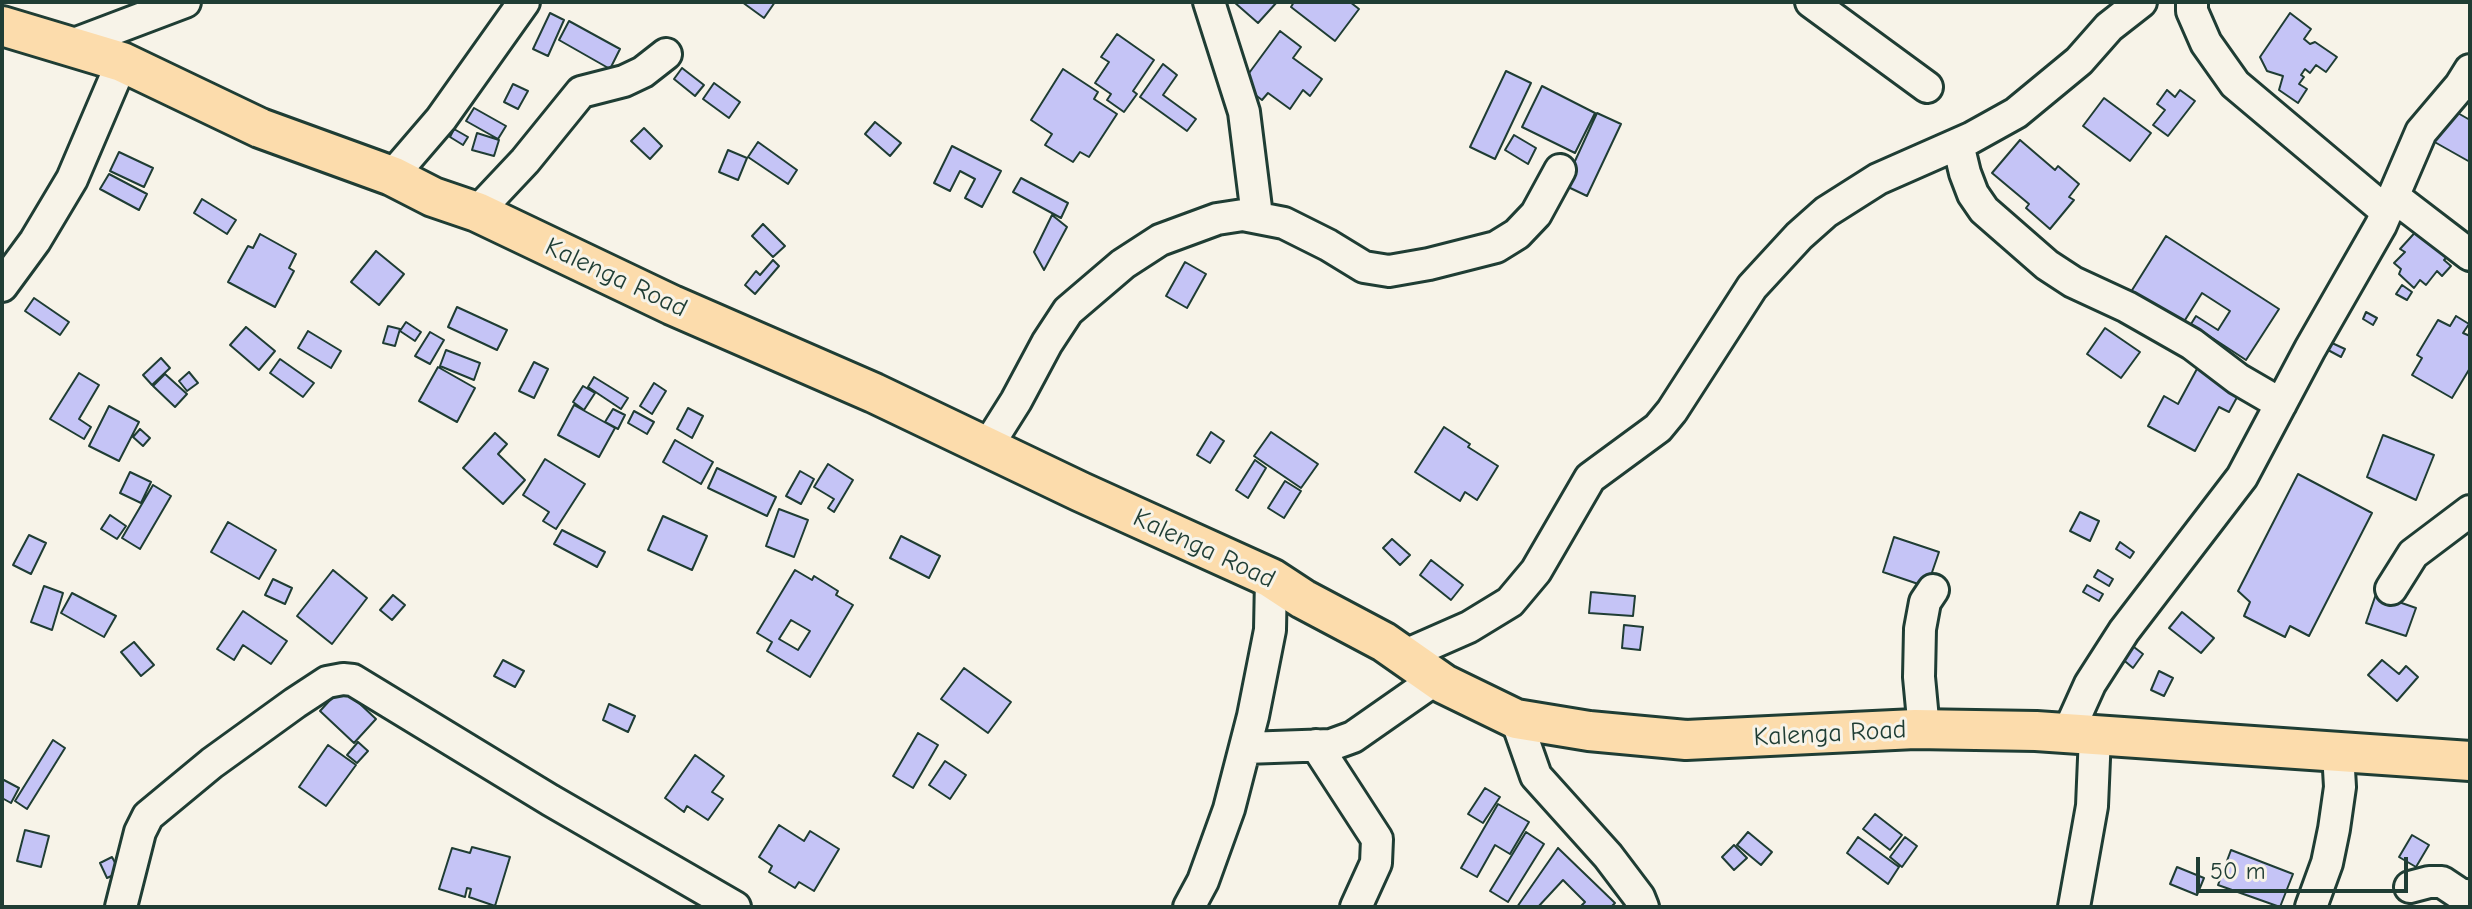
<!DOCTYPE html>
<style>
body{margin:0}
#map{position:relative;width:2472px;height:909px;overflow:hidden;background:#f7f3e8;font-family:"Comic Neue",sans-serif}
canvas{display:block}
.frame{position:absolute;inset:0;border:4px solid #1f3d34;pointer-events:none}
.scale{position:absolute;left:2196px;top:857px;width:212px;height:36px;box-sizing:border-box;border:4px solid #1f3d34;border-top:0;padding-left:10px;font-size:24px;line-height:28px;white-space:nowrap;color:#1f3d34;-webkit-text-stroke:6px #f7f3e8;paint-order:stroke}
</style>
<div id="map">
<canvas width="2472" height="909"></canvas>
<div class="frame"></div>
<div class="scale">50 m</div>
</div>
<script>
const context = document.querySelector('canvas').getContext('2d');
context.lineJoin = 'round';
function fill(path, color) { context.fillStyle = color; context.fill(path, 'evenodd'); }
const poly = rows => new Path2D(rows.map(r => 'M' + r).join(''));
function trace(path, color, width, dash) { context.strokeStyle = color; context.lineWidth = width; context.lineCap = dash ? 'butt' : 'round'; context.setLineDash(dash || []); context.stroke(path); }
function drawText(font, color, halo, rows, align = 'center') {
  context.font = font + ' "Comic Neue",sans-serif'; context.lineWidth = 6; context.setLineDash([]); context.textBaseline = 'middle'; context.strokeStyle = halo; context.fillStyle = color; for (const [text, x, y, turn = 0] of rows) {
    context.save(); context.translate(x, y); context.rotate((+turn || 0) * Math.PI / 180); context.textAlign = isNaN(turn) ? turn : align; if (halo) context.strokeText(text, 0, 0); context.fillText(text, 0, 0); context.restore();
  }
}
const building = poly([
 [742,2,775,2,764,18,742,2],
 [1234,2,1277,2,1258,23,1234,2],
 [1294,2,1350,2,1359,9,1335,41,1291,7,1294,2],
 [550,13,564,20,548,56,533,49,550,13],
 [2290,13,2311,29,2304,39,2310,44,2315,42,2337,57,2326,72,2316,65,2310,73,2305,69,2301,75,2304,77,2299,84,2307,89,2298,103,2279,90,2283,76,2267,71,2260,57,2290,13],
 [569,21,620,49,610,69,559,40,569,21],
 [1280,31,1301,47,1293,58,1322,79,1310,96,1303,90,1290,109,1268,93,1262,100,1241,84,1280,31],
 [1117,34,1154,60,1133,91,1137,94,1124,112,1107,100,1111,94,1095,83,1109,62,1101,57,1117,34],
 [1163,64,1177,75,1163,95,1196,119,1187,131,1140,97,1163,64],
 [682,68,704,85,695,96,674,79,682,68],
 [1063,69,1098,92,1094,99,1117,114,1089,157,1080,152,1073,162,1045,145,1052,134,1031,120,1063,69],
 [1506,71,1531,83,1495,159,1470,147,1506,71],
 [714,83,740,102,729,118,703,99,714,83],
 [513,84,528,91,518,109,504,102,513,84],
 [1542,86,1595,113,1575,153,1522,127,1542,86],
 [2167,90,2175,97,2180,90,2195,101,2168,136,2153,125,2165,110,2157,104,2167,90],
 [2104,98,2151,133,2130,161,2083,126,2104,98],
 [474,108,506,126,498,139,466,121,474,108],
 [2449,108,2470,120,2470,162,2431,140,2449,108],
 [1597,113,1621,124,1587,196,1564,185,1597,113],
 [875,122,901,143,890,156,865,134,875,122],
 [644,128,662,146,650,159,631,141,644,128],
 [454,129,468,137,463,145,450,137,454,129],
 [477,133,499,140,494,156,472,150,477,133],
 [1514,135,1536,148,1528,164,1505,150,1514,135],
 [2020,140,2055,170,2058,166,2079,184,2069,197,2074,200,2050,229,2026,208,2029,204,1992,173,2020,140],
 [758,142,797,170,788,184,748,157,758,142],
 [952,146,1001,171,982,207,965,198,975,179,960,171,950,191,934,183,952,146],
 [728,150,747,158,738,180,719,172,728,150],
 [119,152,153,168,144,187,110,171,119,152],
 [109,174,147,194,139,210,100,189,109,174],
 [1021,178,1068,203,1061,218,1013,192,1021,178],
 [202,199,236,220,227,234,194,213,202,199],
 [1052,215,1067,227,1044,270,1034,252,1052,215],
 [763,224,785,246,773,257,752,236,763,224],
 [2420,227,2450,254,2444,260,2451,266,2442,276,2437,271,2426,285,2420,280,2414,288,2399,274,2401,269,2394,263,2405,252,2400,249,2420,227],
 [260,234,296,254,289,268,294,271,275,307,228,282,248,246,253,248,260,234],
 [2166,236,2279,309,2246,360,2191,324,2196,316,2218,330,2230,311,2202,293,2180,328,2129,295,2166,236],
 [376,251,404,274,379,305,351,282,376,251],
 [773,260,779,266,755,294,745,285,756,271,760,275,773,260],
 [1185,262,1206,274,1187,308,1166,296,1185,262],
 [2402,285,2412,292,2407,300,2396,294,2402,285],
 [34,298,69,322,60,335,25,311,34,298],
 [457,307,507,330,497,350,448,327,457,307],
 [2366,312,2377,318,2373,325,2363,319,2366,312],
 [2456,316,2469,324,2463,333,2470,336,2470,368,2452,398,2412,375,2422,358,2417,355,2438,320,2450,326,2456,316],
 [406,322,421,332,415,341,400,331,406,322],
 [388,326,400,329,395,346,383,343,388,326],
 [246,327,275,351,259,370,230,345,246,327],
 [2105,328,2140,352,2121,378,2087,354,2105,328],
 [308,331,341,351,331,368,298,348,308,331],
 [430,332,444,340,430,364,415,356,430,332],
 [2332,343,2345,349,2341,357,2328,350,2332,343],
 [446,350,480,363,474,380,440,366,446,350],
 [161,358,170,368,152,385,143,375,161,358],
 [280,359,314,383,303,397,270,373,280,359],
 [534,362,548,369,534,398,519,391,534,362],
 [438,367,475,388,457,422,419,401,438,367],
 [2198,367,2241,390,2229,412,2219,407,2195,451,2148,426,2164,396,2178,404,2198,367],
 [189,372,198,383,187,391,179,381,189,372],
 [79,373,99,385,79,419,91,427,84,439,50,419,79,373],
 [165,374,187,394,175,407,153,386,165,374],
 [594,377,628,398,621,409,588,387,594,377],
 [654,383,666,391,652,414,640,406,654,383],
 [583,386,595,393,584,410,573,402,583,386],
 [574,405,615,428,599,457,558,435,574,405],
 [109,406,139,422,119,461,89,446,109,406],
 [688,408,703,416,692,438,677,429,688,408],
 [613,409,625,415,618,429,605,422,613,409],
 [634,411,654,422,647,434,628,423,634,411],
 [1444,427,1470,444,1468,447,1498,466,1477,500,1465,492,1460,501,1415,472,1444,427],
 [140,429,150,438,143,446,133,437,140,429],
 [1211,432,1224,441,1210,463,1197,455,1211,432],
 [1271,432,1318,464,1301,488,1254,456,1271,432],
 [495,433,507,444,498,454,525,480,503,504,463,468,495,433],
 [2383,435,2434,455,2416,500,2367,477,2383,435],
 [675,440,713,462,701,484,663,462,675,440],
 [545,459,585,484,556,529,543,521,549,512,523,495,545,459],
 [1255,460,1266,468,1248,498,1236,490,1255,460],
 [828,464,853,480,834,512,828,508,834,499,814,487,828,464],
 [717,468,776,497,767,516,708,488,717,468],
 [800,471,814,479,801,504,786,496,800,471],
 [130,472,151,482,141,503,120,493,130,472],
 [2298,474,2372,513,2309,636,2290,626,2285,637,2244,616,2250,602,2238,591,2298,474],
 [1285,481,1301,491,1284,518,1268,508,1285,481],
 [153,485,171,496,140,549,122,538,153,485],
 [779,509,808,520,794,557,766,546,779,509],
 [2080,512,2099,521,2090,541,2070,531,2080,512],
 [110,515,126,526,117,539,101,529,110,515],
 [663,516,707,536,692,570,648,550,663,516],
 [228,522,276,550,259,579,211,552,228,522],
 [562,530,605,552,597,567,554,544,562,530],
 [29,535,46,543,31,574,13,565,29,535],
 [901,536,940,556,929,578,890,558,901,536],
 [1894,537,1939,552,1927,587,1883,572,1894,537],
 [1392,539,1410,555,1400,565,1383,548,1392,539],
 [2120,542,2134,552,2130,558,2116,549,2120,542],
 [1431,560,1463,585,1451,600,1420,575,1431,560],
 [333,570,367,598,332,644,297,616,333,570],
 [795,570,812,580,814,576,838,591,836,595,853,605,810,677,767,651,772,642,757,633,795,570],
 [791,620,810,631,798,650,779,639,791,620],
 [2098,570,2113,579,2109,586,2094,577,2098,570],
 [273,579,292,588,285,604,265,595,273,579],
 [2087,585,2103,594,2099,601,2083,592,2087,585],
 [44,586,63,593,52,630,31,622,44,586],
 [1591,592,1635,596,1633,616,1589,613,1591,592],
 [72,593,116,616,104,637,61,613,72,593],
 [2376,594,2416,608,2406,636,2366,623,2376,594],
 [393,595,405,605,392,620,380,610,393,595],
 [243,611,287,641,271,664,243,645,234,660,217,649,243,611],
 [2182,612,2214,638,2201,653,2169,628,2182,612],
 [1624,625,1643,627,1640,650,1622,648,1624,625],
 [134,642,154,665,141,676,121,652,134,642],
 [2130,644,2143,654,2133,668,2120,657,2130,644],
 [503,660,524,671,515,687,494,676,503,660],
 [2382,660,2399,674,2406,666,2418,677,2397,701,2368,675,2382,660],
 [964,668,1011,702,988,733,941,699,964,668],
 [2159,671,2173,678,2164,696,2151,690,2159,671],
 [342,687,376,719,354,743,320,711,342,687],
 [609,704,635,716,628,732,603,720,609,704],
 [918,733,938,745,913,788,893,776,918,733],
 [53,740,65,748,27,809,15,801,53,740],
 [358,742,368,751,357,763,347,755,358,742],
 [328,745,356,765,326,806,299,787,328,745],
 [695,755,724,776,712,792,723,799,708,820,687,806,684,812,665,798,695,755],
 [945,761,966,775,950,799,929,785,945,761],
 [2,779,19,788,11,803,2,798,2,779],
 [1485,788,1500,797,1483,823,1468,814,1485,788],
 [1498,804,1529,822,1510,854,1495,845,1477,877,1461,868,1498,804],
 [1875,814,1902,835,1890,850,1863,829,1875,814],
 [779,825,804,841,810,831,839,849,814,891,799,882,795,888,769,872,772,866,759,857,779,825],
 [25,830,49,836,41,867,17,861,25,830],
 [1526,832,1544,844,1508,902,1490,891,1526,832],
 [1748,832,1772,852,1761,865,1737,845,1748,832],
 [2412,835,2429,845,2416,867,2399,857,2412,835],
 [1858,837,1899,867,1888,884,1847,853,1858,837],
 [1905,837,1917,846,1902,867,1890,857,1905,837],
 [1734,845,1747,858,1734,870,1722,857,1734,845],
 [472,847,510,857,495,906,469,897,471,889,467,888,465,897,439,889,452,848,470,853,472,847],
 [1558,848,1615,903,1611,907,1580,907,1585,902,1563,880,1538,907,1517,907,1558,848],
 [2231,850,2293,874,2280,907,2218,885,2231,850],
 [112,857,120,872,107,878,100,863,112,857],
 [2177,867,2204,878,2197,895,2170,884,2177,867]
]);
fill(building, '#c5c4f6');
trace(building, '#1f3d34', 2);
const minor = poly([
 [1209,2,1244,112,1257,216],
 [1811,2,1927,87],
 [2192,2,2192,11,2206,43,2235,84,2387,212],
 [66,47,185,2],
 [1958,144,1965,173,1973,194,1984,210,2047,265,2073,282,2127,307,2192,344,2238,379,2281,404],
 [392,176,441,119,524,2],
 [2393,196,2470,255],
 [477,212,525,161,581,92,624,81,643,72,666,54],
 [2,286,35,241,72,179,122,62],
 [987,447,1016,401,1047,343,1068,311,1123,264,1160,240,1217,219,1243,215,1284,223,1328,245,1364,267,1389,271,1429,264,1496,247,1517,234,1536,214,1560,170],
 [2391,589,2413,554,2470,511],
 [1403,656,1469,627,1510,602,1536,571,1590,478,1658,428,1672,411,1752,287,1799,236,1826,212,1878,179,1971,138,2016,113,2079,61,2109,27,2141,2],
 [1516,719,1536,776,1608,856,1639,897,1643,907],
 [1924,730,1919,677,1920,629,1925,602,1933,590],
 [2067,735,2090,684,2124,631,2242,477,2310,349,2381,225,2421,132,2460,86,2470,70],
 [1316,745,1377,839,1376,863,1356,907],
 [1245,748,1331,745,1353,737,1436,679],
 [2410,887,2429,882,2442,882,2460,894,2470,896],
 [121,907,140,832,148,816,212,763,295,703,327,682,343,679,353,680,550,800,735,907],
 [1189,907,1203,881,1229,809,1253,716,1270,630,1271,578],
 [2074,907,2092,806,2095,735],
 [2311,907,2327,863,2334,829,2340,787,2338,752]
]);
const major = poly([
 [2,26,122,62,260,128,392,176,433,197,477,212,672,305,874,393,1081,492,1271,578,1303,599,1384,642,1444,684,1516,719,1589,731,1686,740,1915,729,2036,731,2470,761]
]);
trace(minor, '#1f3d34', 36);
trace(major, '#1f3d34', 44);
trace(minor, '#f7f3e8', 30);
trace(major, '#fcdcac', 38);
drawText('26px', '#1f3d34', '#f7f3e8', [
 ["Kalenga Road",616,278,25],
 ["Kalenga Road",1204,549,25],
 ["Kalenga Road",1830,734,-3]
]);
</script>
